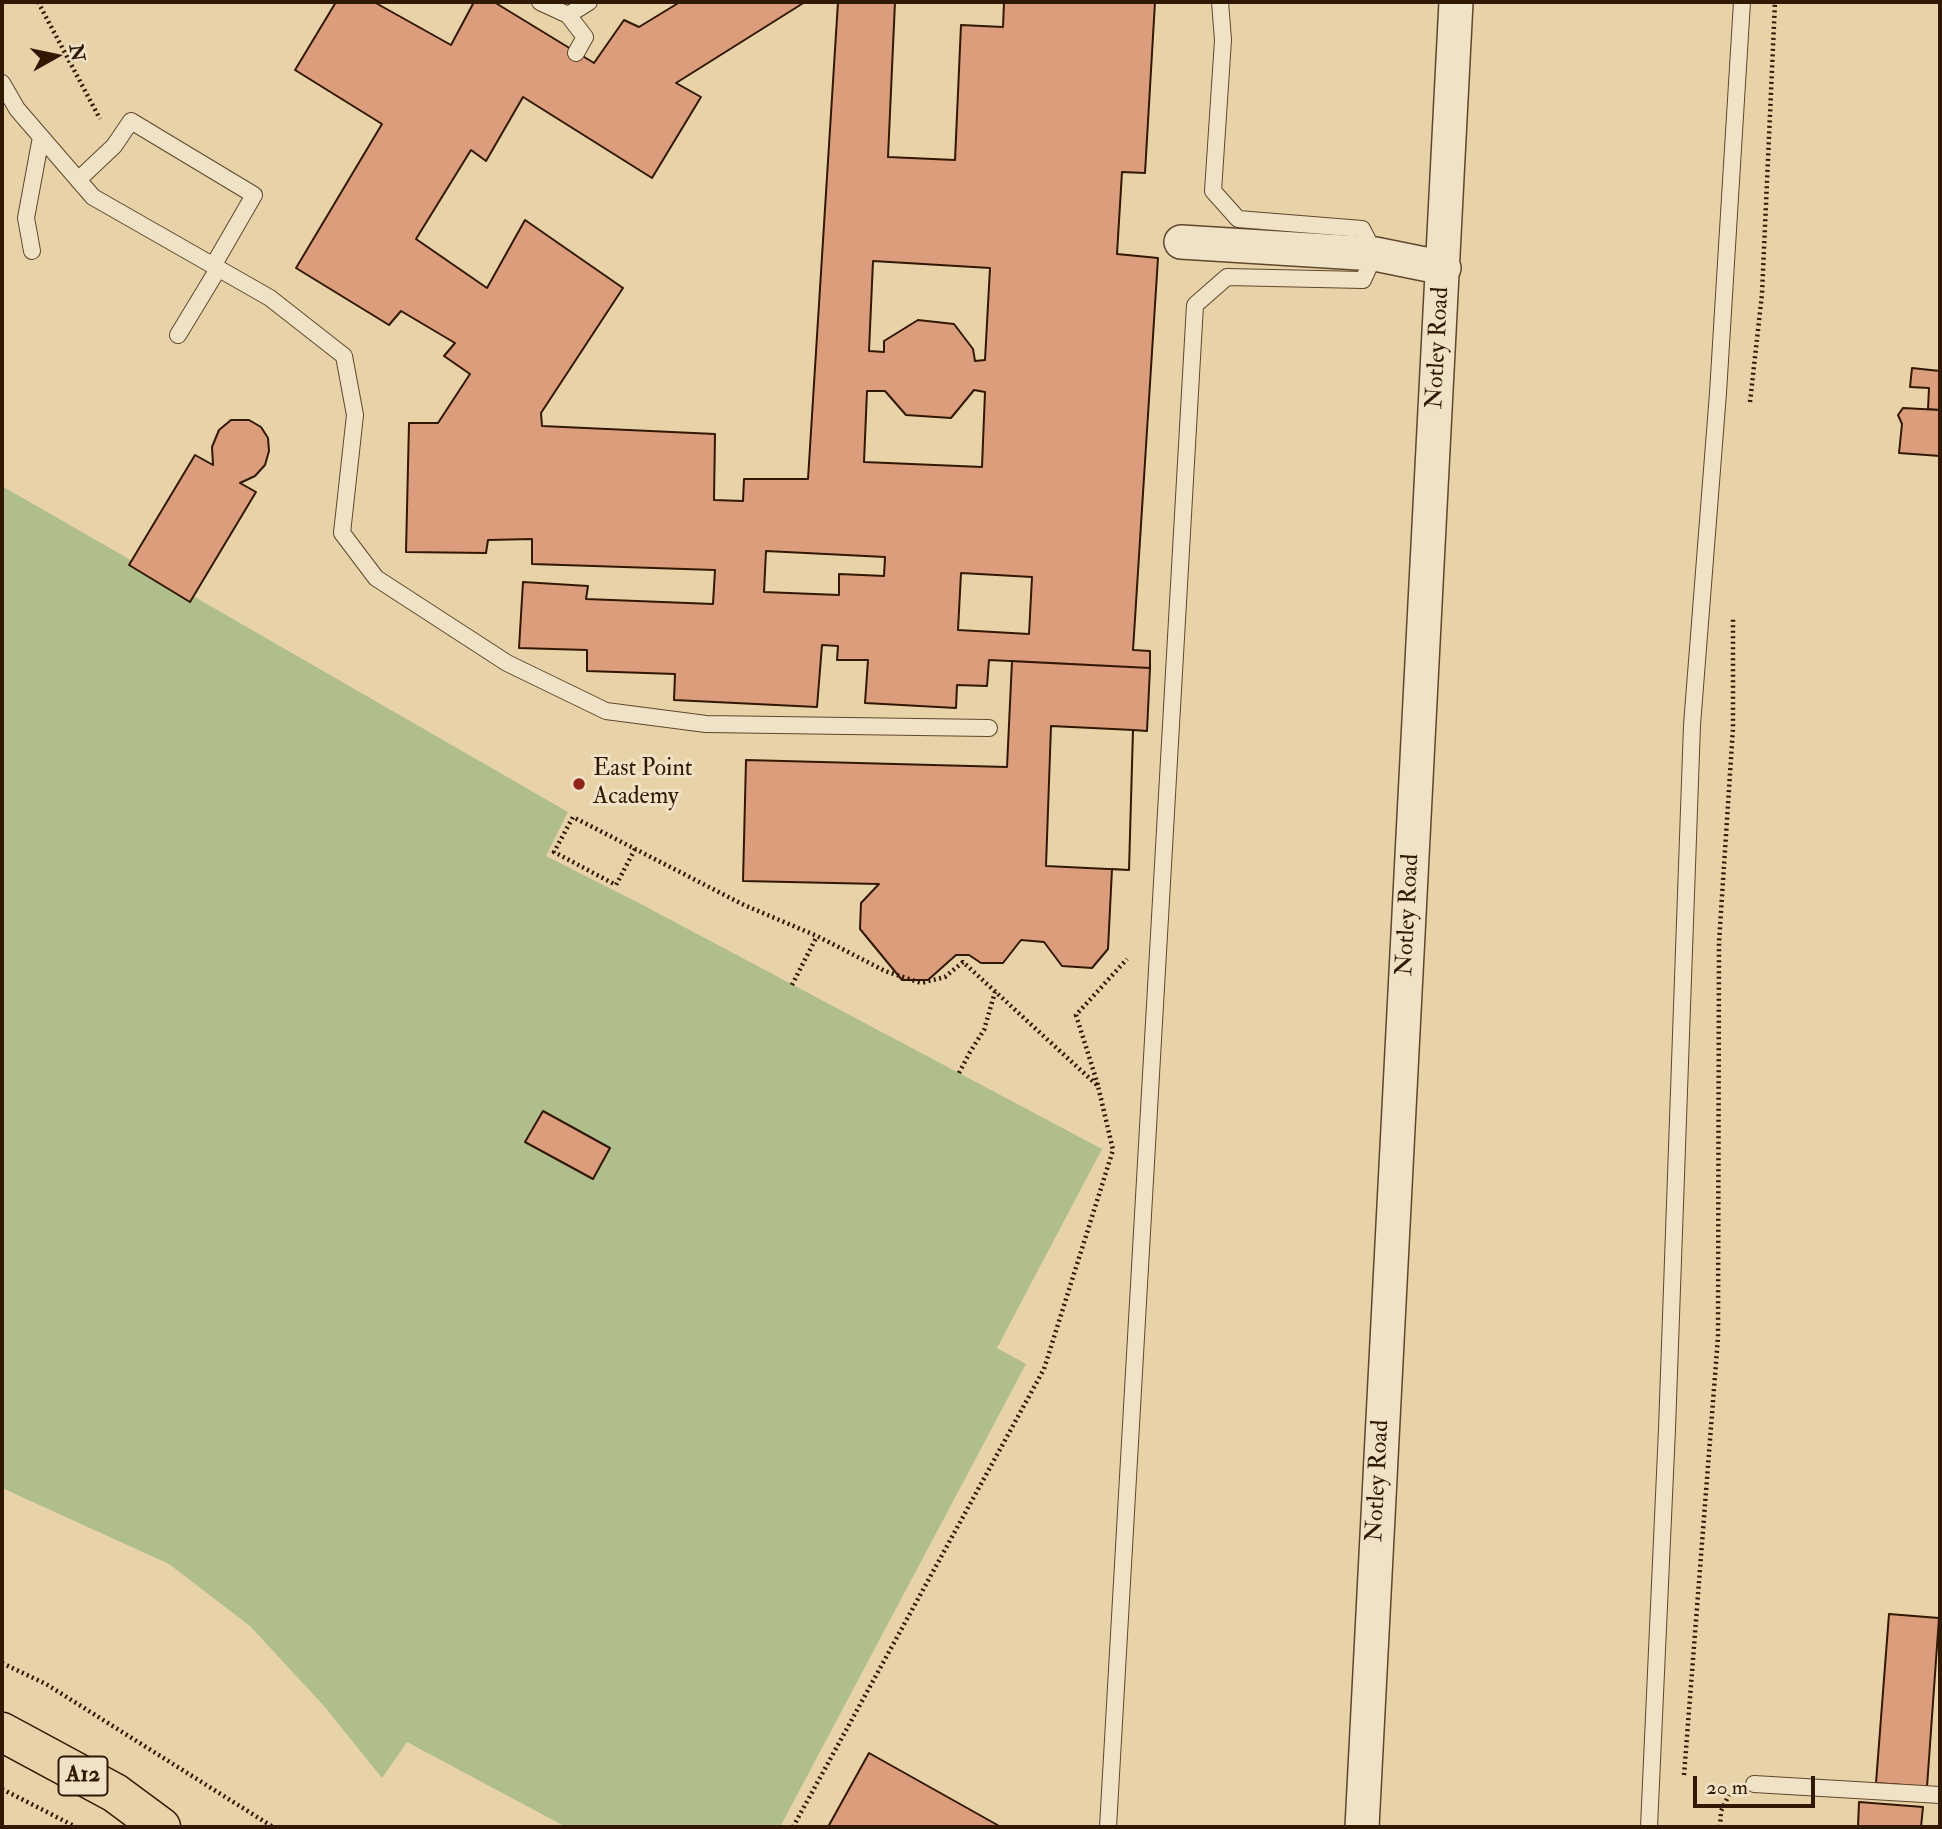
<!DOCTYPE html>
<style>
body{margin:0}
#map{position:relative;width:1942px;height:1829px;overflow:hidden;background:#e8d3a8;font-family:"IM FELL Double Pica",serif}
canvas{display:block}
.frame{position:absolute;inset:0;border:4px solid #311801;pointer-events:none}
.north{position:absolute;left:21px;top:21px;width:70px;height:70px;-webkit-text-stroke:5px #f0e2c6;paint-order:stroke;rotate:81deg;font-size:19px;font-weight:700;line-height:28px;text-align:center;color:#311801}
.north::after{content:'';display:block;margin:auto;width:24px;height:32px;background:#311801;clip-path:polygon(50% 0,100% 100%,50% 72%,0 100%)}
.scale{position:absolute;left:1693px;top:1776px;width:122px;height:32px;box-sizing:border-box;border:4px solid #311801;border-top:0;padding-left:9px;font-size:21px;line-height:24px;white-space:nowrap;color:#311801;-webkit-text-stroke:5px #f0e2c6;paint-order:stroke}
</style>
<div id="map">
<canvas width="1942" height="1829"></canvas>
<div class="frame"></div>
<div class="north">N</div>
<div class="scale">20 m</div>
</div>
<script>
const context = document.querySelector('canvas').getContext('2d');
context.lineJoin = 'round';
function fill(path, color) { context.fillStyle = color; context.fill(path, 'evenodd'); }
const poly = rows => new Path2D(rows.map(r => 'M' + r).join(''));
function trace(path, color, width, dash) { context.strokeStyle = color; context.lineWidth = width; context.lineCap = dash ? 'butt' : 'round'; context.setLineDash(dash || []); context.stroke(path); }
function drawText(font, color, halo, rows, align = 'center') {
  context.font = font + ' "IM FELL Double Pica",serif'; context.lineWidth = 6; context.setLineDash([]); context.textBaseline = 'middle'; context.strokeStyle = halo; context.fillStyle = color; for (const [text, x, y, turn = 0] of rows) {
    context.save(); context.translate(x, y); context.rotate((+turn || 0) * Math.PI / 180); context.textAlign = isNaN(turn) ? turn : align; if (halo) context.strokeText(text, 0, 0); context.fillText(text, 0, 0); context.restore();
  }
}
fill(poly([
 [2,486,568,812,546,856,637,902,1102,1149,997,1348,1026,1364,780,1827,566,1827,407,1742,382,1778,324,1706,250,1626,169,1564,2,1488]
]), '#b0be8c');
const building = poly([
 [336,2,374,2,451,45,474,2,494,2,594,63,624,20,639,27,680,2,805,2,676,83,701,97,652,178,523,97,486,161,471,150,416,239,487,288,525,220,623,288,541,413,542,426,715,434,714,500,743,501,744,479,808,479,838,2,895,2,888,157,955,160,961,25,1003,27,1004,2,1155,2,1145,173,1122,172,1117,254,1158,258,1133,650,1150,651,1150,668,989,660,987,686,957,685,956,708,865,703,868,660,837,660,838,646,822,645,817,707,674,700,675,674,587,671,587,650,519,648,523,582,588,586,586,599,713,604,715,570,532,564,532,539,488,540,486,553,406,552,409,423,438,423,470,374,444,356,455,343,401,311,389,325,296,268,382,124,295,70,336,2],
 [873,261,990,268,985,360,975,361,973,349,954,324,918,320,884,341,884,352,869,351,873,261],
 [974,390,985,392,982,467,864,462,867,391,885,391,906,415,951,418,974,390],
 [766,551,885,557,884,576,839,574,839,595,764,592,766,551],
 [961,573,1032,577,1029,634,958,630,961,573],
 [1912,368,1940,371,1940,410,1928,409,1929,388,1910,387,1912,368],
 [1903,408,1940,410,1940,456,1899,453,1902,424,1898,415,1903,408],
 [231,420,249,420,261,427,268,438,269,451,265,465,255,476,240,483,256,492,190,602,129,565,195,455,213,465,212,447,219,430,231,420],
 [1012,661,1150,668,1147,731,1133,730,1129,870,1112,869,1108,949,1092,968,1062,966,1044,942,1021,940,1003,963,981,963,969,955,956,955,928,980,902,980,860,929,861,903,879,884,743,881,746,760,1007,767,1012,661],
 [1051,726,1133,730,1129,870,1046,866,1051,726],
 [543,1111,610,1148,593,1179,525,1142,543,1111],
 [1889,1614,1939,1618,1927,1787,1876,1783,1889,1614],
 [869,1753,1001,1827,828,1827,869,1753],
 [1859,1802,1923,1807,1921,1827,1858,1827,1859,1802]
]);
fill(building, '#dc9d7c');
trace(building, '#311801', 2);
const service = poly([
 [540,2,568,15,589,2],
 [568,15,585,37,576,53],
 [2,83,17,109,93,197,270,298,344,356,355,415,342,533,376,578,507,663,606,711,706,724,989,728],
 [78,180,114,146,131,121,254,195,213,266],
 [32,251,26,218,41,137],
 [178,335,218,269],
 [1754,1784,1940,1795],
 [1108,1827,1195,305,1227,277,1363,280,1375,254,1362,229,1238,219,1213,191,1223,40,1220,2],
 [1649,1827,1667,1429,1692,725,1718,393,1742,2]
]);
const minor = poly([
 [1181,242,1375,254,1444,268],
 [1362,1827,1456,2]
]);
const trunk = poly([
 [2,1732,115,1793,161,1827]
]);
trace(service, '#5f472b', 18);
trace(minor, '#5f472b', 36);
trace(trunk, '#311801', 41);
trace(poly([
 [38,2,100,119],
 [1750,402,1762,294,1775,2],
 [635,849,616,885,554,852,573,817,744,905,817,936,885,971,921,983,945,977,963,962,1098,1086,1113,1150,1044,1369,793,1827],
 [792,985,817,936],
 [959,1073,970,1052,984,1030,995,992],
 [1098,1085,1076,1015,1127,959],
 [2,1663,46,1684,273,1827],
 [1684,1775,1718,1337,1719,942,1733,728,1733,617],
 [2,1789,76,1827],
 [1720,1827,1721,1811,1729,1795]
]), '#311801', 4.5, [2, 3.5]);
trace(service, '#f0e2c6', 16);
trace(minor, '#f0e2c6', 33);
trace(trunk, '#e8d3a8', 38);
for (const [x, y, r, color] of [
 [579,784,7,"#8f2418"]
]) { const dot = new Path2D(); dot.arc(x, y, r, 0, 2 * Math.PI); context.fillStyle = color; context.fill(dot); trace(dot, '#f0e2c6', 2.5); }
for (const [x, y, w] of [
 [83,1776,49]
]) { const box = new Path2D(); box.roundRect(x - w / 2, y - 19.5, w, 39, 5); context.fillStyle = '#f0e2c6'; context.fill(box); trace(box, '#311801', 2); }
drawText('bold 23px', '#311801', null, [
 ["A12",83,1776]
]);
drawText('24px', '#311801', '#f0e2c6', [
 ["Notley Road",1439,348,-87],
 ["Notley Road",1409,915,-87],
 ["Notley Road",1379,1481,-87]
]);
drawText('24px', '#311801', '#f0e2c6', [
 ["East Point",593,770],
 ["Academy",593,798]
], 'left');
</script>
